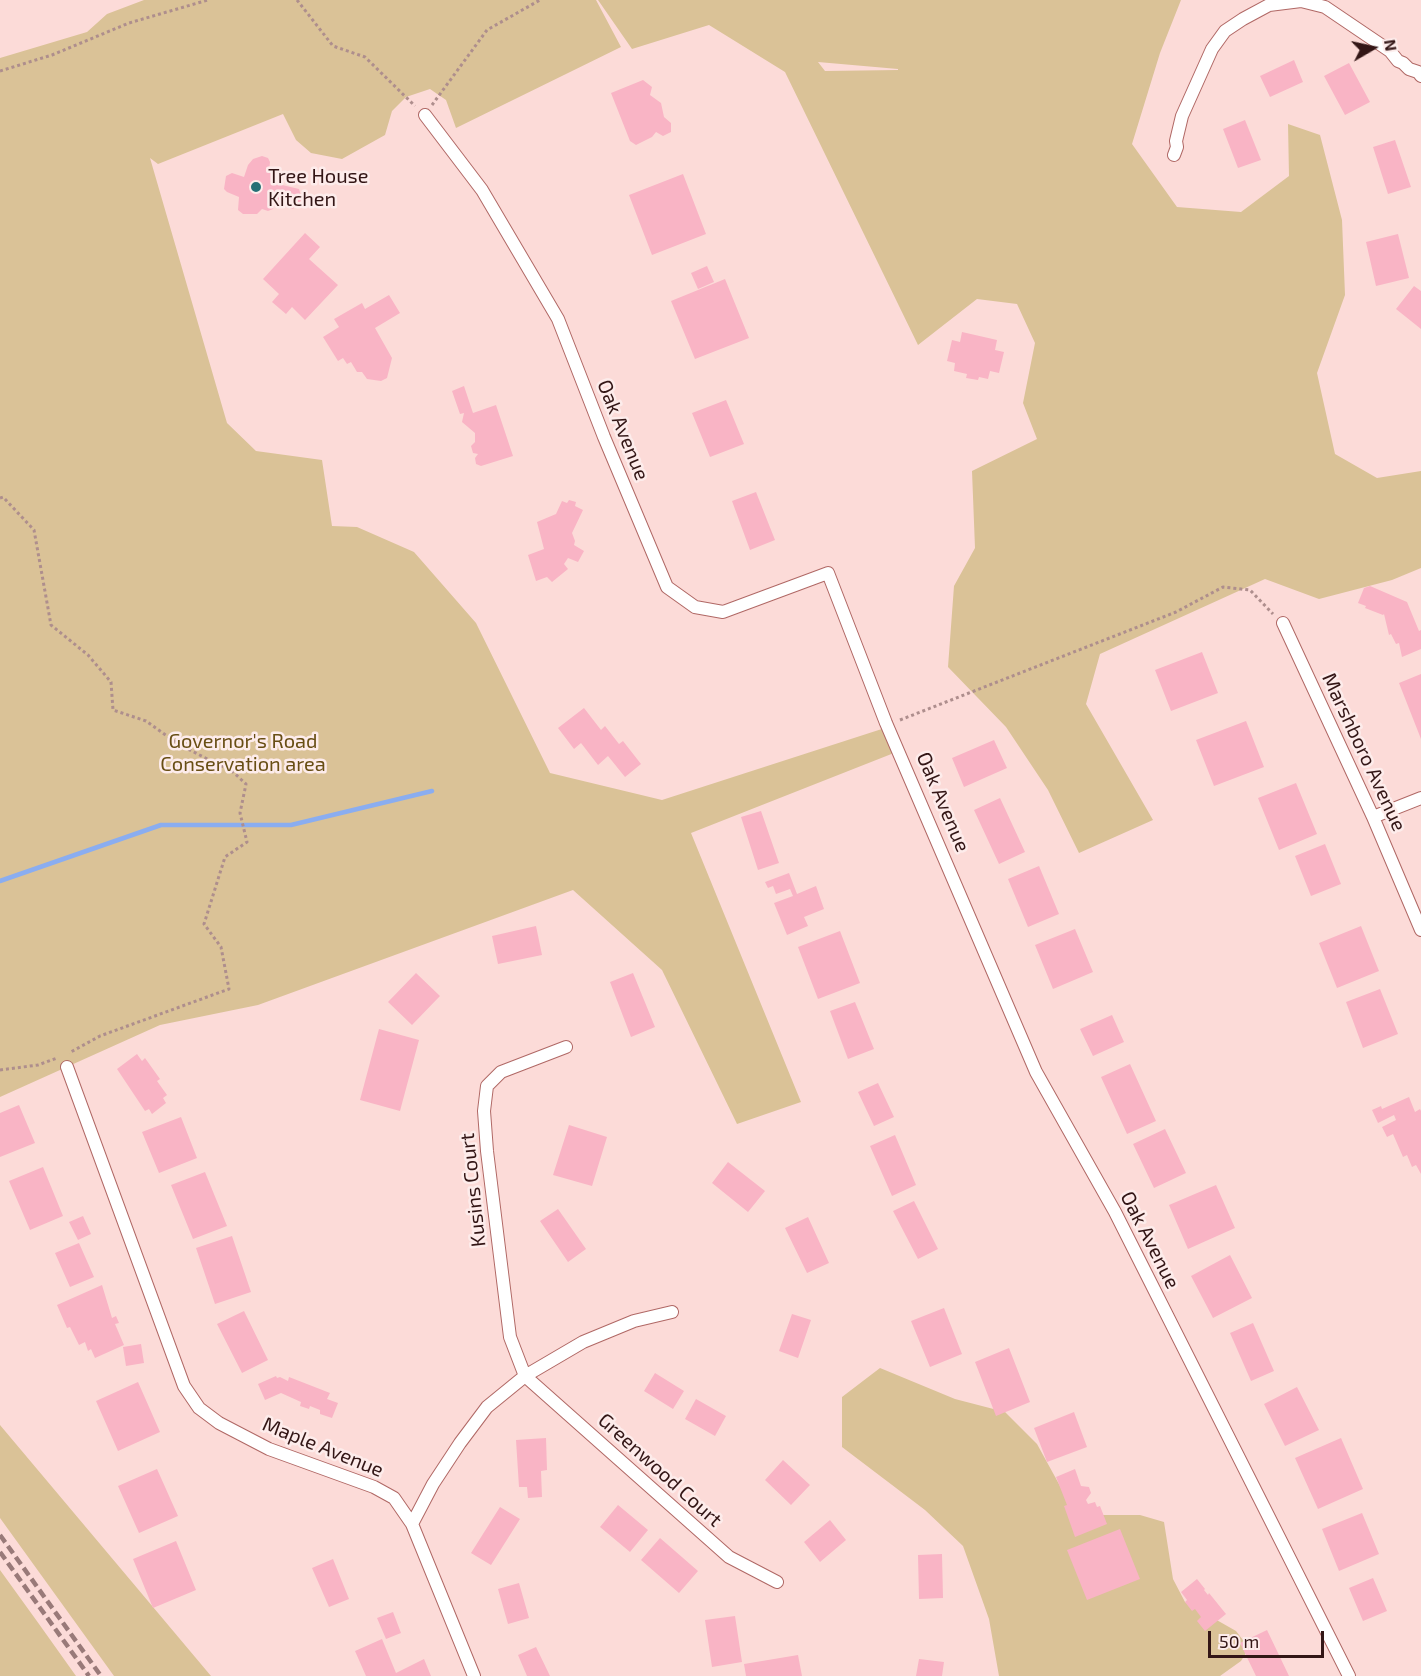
<!DOCTYPE html>
<style>
body{margin:0}
#map{position:relative;width:1421px;height:1676px;overflow:hidden;background:#fcdbd8;font-family:"Exo 2",sans-serif}
canvas{display:block}
.north{position:absolute;left:1343px;top:18px;width:60px;height:60px;-webkit-text-stroke:4px #fdeceb;paint-order:stroke;rotate:81deg;font-size:16px;font-weight:700;line-height:24px;text-align:center;color:#331616}
.north::after{content:'';display:block;margin:auto;width:21px;height:27px;background:#331616;clip-path:polygon(50% 0,100% 100%,50% 72%,0 100%)}
.scale{position:absolute;left:1208px;top:1631px;width:116px;height:27px;box-sizing:border-box;border:3px solid #331616;border-top:0;padding-left:8px;font-size:18px;line-height:21px;white-space:nowrap;color:#331616;-webkit-text-stroke:4px #fdeceb;paint-order:stroke}
</style>
<div id="map">
<canvas width="1421" height="1676"></canvas>
<div class="north">N</div>
<div class="scale">50 m</div>
</div>
<script>
const context = document.querySelector('canvas').getContext('2d');
context.lineJoin = 'round';
function fill(path, color) { context.fillStyle = color; context.fill(path, 'evenodd'); }
const poly = rows => new Path2D(rows.map(r => 'M' + r).join(''));
function trace(path, color, width, dash) { context.strokeStyle = color; context.lineWidth = width; context.lineCap = dash ? 'butt' : 'round'; context.setLineDash(dash || []); context.stroke(path); }
function drawText(font, color, halo, rows, align = 'center') {
  context.font = font + ' "Exo 2",sans-serif'; context.lineWidth = 5; context.setLineDash([]); context.textBaseline = 'middle'; context.strokeStyle = halo; context.fillStyle = color; for (const [text, x, y, turn = 0] of rows) {
    context.save(); context.translate(x, y); context.rotate((+turn || 0) * Math.PI / 180); context.textAlign = isNaN(turn) ? turn : align; if (halo) context.strokeText(text, 0, 0); context.fillText(text, 0, 0); context.restore();
  }
}
fill(poly([
 [144,0,596,0,621,47,456,128,446,100,430,89,406,97,392,111,385,135,342,159,311,153,296,140,283,114,158,164,150,158,227,423,256,451,322,460,332,526,357,527,414,552,476,623,550,773,662,800,888,727,899,751,691,833,801,1102,737,1124,662,970,573,890,258,1005,160,1025,0,1097,0,58,87,32,107,14],
 [598,0,1181,0,1160,53,1132,144,1177,207,1241,212,1289,176,1288,124,1320,135,1342,220,1345,295,1317,373,1335,454,1377,478,1421,471,1421,568,1392,580,1319,599,1265,579,1100,654,1086,704,1153,820,1079,853,1048,790,1006,727,948,667,954,586,975,548,972,471,1037,439,1023,403,1035,343,1017,304,977,299,918,345,785,72,709,25,632,49],
 [818,62,898,69,898,70,825,71],
 [880,1368,955,1399,1005,1412,1037,1444,1076,1515,1140,1515,1164,1522,1173,1579,1185,1602,1236,1631,1249,1648,1241,1661,1220,1676,999,1676,989,1619,963,1546,925,1510,842,1447,842,1397],
 [0,1425,211,1676,114,1676,0,1518],
 [0,1570,39,1624,76,1676,0,1676]
]), '#dac297');
trace(poly([
 [0,881,161,825,291,825,432,791]
]), '#8aadf0', 4.5);
fill(poly([
 [1294,60,1303,82,1270,97,1260,76],
 [1349,63,1370,102,1345,115,1324,76],
 [643,80,652,87,650,95,661,103,664,117,671,123,671,132,663,136,656,132,652,137,636,145,630,141,611,93],
 [1245,120,1261,160,1238,168,1223,129],
 [1395,140,1411,187,1388,194,1373,147],
 [262,156,268,158,270,162,269,171,274,169,281,174,278,184,299,189,302,199,293,209,275,204,273,209,268,211,262,209,257,214,243,214,238,210,239,197,227,192,224,189,226,176,232,173,244,177,248,165,253,159],
 [683,174,706,234,652,255,629,195],
 [305,233,320,247,309,259,338,285,305,320,292,307,286,314,272,302,279,294,263,279],
 [1398,234,1409,278,1376,286,1366,242],
 [707,266,714,282,698,289,691,273],
 [725,279,749,338,695,359,671,301],
 [1414,286,1421,291,1421,329,1396,309],
 [389,295,400,313,375,328,392,358,387,378,381,381,367,379,362,372,357,372,351,362,347,364,343,358,338,361,323,337,339,327,334,319,362,303,365,309],
 [962,332,997,340,995,350,1004,352,999,373,990,371,988,379,979,377,978,380,966,378,967,374,954,371,955,363,947,361,952,340,960,342],
 [464,386,473,413,496,405,513,456,481,466,476,464,475,458,478,454,473,453,471,446,475,442,475,433,462,422,464,413,460,414,452,391],
 [726,400,744,444,710,457,692,413],
 [756,492,775,540,750,550,732,501],
 [569,500,576,502,575,506,583,510,572,533,575,541,574,545,584,551,578,562,568,558,564,564,568,569,552,582,547,577,536,581,528,555,544,549,537,522,556,514,562,501,567,503],
 [1370,586,1407,602,1419,631,1421,630,1421,649,1402,657,1399,643,1396,644,1391,634,1389,635,1384,614,1383,615,1365,608,1366,606,1358,603,1364,588],
 [1202,652,1218,693,1171,711,1155,670],
 [1421,674,1421,739,1399,683],
 [584,708,601,730,605,726,619,744,623,741,641,764,625,777,608,756,598,765,581,743,574,749,558,728],
 [1246,721,1264,767,1214,786,1196,740],
 [994,740,1007,768,964,787,952,758],
 [1296,783,1317,834,1279,850,1258,798],
 [1000,798,1025,852,999,864,974,810],
 [761,811,779,863,758,870,741,817],
 [1325,844,1341,884,1311,896,1295,856],
 [1039,866,1059,914,1028,927,1008,879],
 [789,873,797,894,816,886,824,909,804,917,808,926,787,935,774,903,793,896,790,889,776,894,773,886,768,888,765,882],
 [536,926,542,955,498,964,492,936],
 [1361,926,1379,971,1337,988,1319,943],
 [1075,929,1093,972,1053,989,1035,945],
 [840,931,860,983,818,999,798,947],
 [416,973,440,996,412,1025,388,1002],
 [633,973,655,1027,631,1037,610,982],
 [1380,989,1398,1034,1363,1048,1346,1002],
 [855,1002,874,1049,848,1059,830,1011],
 [1112,1015,1124,1042,1093,1056,1080,1029],
 [379,1029,419,1040,400,1111,360,1100],
 [137,1054,142,1061,145,1058,160,1079,157,1081,167,1095,163,1098,166,1103,152,1114,149,1109,145,1111,117,1069],
 [1130,1064,1156,1121,1127,1134,1101,1077],
 [878,1083,894,1117,874,1126,858,1092],
 [1409,1097,1415,1112,1420,1109,1421,1111,1421,1174,1416,1165,1412,1167,1407,1155,1403,1157,1393,1134,1387,1137,1382,1127,1396,1120,1394,1115,1378,1123,1372,1110,1381,1106,1382,1109],
 [19,1105,35,1143,0,1157,0,1113],
 [181,1117,197,1158,159,1173,142,1132],
 [569,1125,607,1137,592,1186,553,1175],
 [1165,1129,1186,1173,1154,1188,1133,1144],
 [895,1135,916,1185,892,1196,870,1146],
 [728,1162,765,1191,748,1212,712,1183],
 [43,1167,63,1216,30,1230,9,1181],
 [205,1172,227,1226,193,1239,171,1185],
 [1216,1185,1235,1228,1188,1249,1169,1205],
 [914,1201,938,1249,918,1259,893,1211],
 [558,1209,586,1249,568,1262,540,1221],
 [83,1216,91,1234,78,1240,69,1222],
 [808,1217,829,1263,807,1273,785,1228],
 [232,1236,251,1292,215,1304,196,1248],
 [79,1243,94,1277,70,1287,55,1253],
 [1230,1255,1252,1298,1213,1318,1191,1276],
 [102,1285,112,1318,116,1316,119,1323,115,1324,124,1345,95,1358,91,1349,88,1351,85,1342,79,1345,70,1327,67,1328,57,1305],
 [944,1308,962,1354,930,1367,911,1321],
 [244,1311,268,1360,242,1373,217,1324],
 [792,1314,811,1320,798,1358,779,1351],
 [1253,1323,1274,1371,1251,1381,1230,1333],
 [141,1344,144,1363,126,1366,123,1347],
 [1009,1348,1030,1402,996,1416,975,1362],
 [655,1373,684,1391,673,1409,644,1391],
 [276,1376,277,1378,280,1377,288,1381,289,1377,330,1393,327,1399,338,1403,332,1418,320,1414,320,1410,310,1406,309,1409,300,1406,301,1402,281,1393,265,1400,258,1384],
 [138,1382,160,1432,118,1451,96,1401],
 [1297,1387,1319,1430,1285,1446,1264,1404],
 [696,1399,726,1416,715,1436,685,1419],
 [1074,1412,1087,1447,1047,1462,1034,1428],
 [546,1438,547,1470,541,1471,542,1497,528,1498,527,1487,519,1487,516,1440],
 [1341,1438,1363,1489,1318,1509,1295,1458],
 [783,1460,810,1485,791,1505,765,1480],
 [157,1469,178,1516,139,1533,118,1486],
 [1075,1469,1081,1486,1089,1487,1091,1493,1086,1500,1088,1504,1095,1502,1097,1507,1100,1506,1107,1524,1075,1537,1064,1506,1067,1505,1056,1477],
 [618,1505,648,1530,630,1552,600,1527],
 [500,1507,520,1519,491,1565,471,1553],
 [1362,1513,1379,1554,1339,1571,1322,1529],
 [830,1520,846,1540,820,1562,804,1542],
 [1120,1529,1140,1579,1087,1600,1067,1550],
 [660,1538,698,1571,679,1593,641,1560],
 [176,1541,196,1590,153,1608,133,1559],
 [942,1554,943,1598,919,1599,918,1555],
 [333,1559,349,1599,329,1607,312,1568],
 [1373,1578,1387,1611,1363,1621,1349,1588],
 [1197,1579,1205,1589,1204,1590,1208,1595,1209,1593,1226,1614,1205,1631,1197,1621,1201,1617,1195,1609,1192,1611,1185,1602,1187,1600,1181,1592],
 [519,1583,529,1618,508,1624,498,1589],
 [393,1612,401,1633,386,1639,377,1618],
 [735,1616,742,1662,712,1667,705,1620],
 [1267,1630,1289,1676,1256,1676,1240,1643],
 [382,1639,396,1673,424,1659,431,1676,366,1676,355,1651],
 [536,1647,550,1676,527,1676,518,1655],
 [798,1655,802,1676,746,1676,744,1664],
 [919,1659,944,1662,942,1676,916,1676]
]), '#f9b4c5');
const minor = poly([
 [425,115,482,190,558,319,604,437,667,587,695,607,723,612,828,573,886,723,1036,1072,1115,1212,1349,1676],
 [1174,155,1177,147,1176,141,1182,116,1212,49,1225,31,1243,19,1269,5,1301,1,1325,7,1390,51,1398,61,1403,63,1409,69,1418,72,1421,76],
 [1283,623,1373,817,1421,930],
 [1373,817,1421,798],
 [566,1047,501,1072,487,1086,484,1111,487,1151,510,1337,525,1376,729,1557,777,1582],
 [67,1067,184,1386,199,1408,219,1423,269,1449,374,1487,394,1498,412,1524,474,1676],
 [412,1524,433,1484,460,1443,487,1407,525,1376,583,1342,634,1321,672,1312]
]);
trace(minor, '#b06865', 14);
trace(poly([
 [297,0,333,46,365,57,415,106],
 [0,71,52,55,129,23,208,0],
 [432,105,487,30,540,0],
 [0,498,3,497,34,530,51,625,88,655,111,682,113,710,146,721,178,744,233,772,246,784,240,813,247,842,225,857,204,924,221,947,229,989,100,1036,69,1053],
 [900,720,1176,612,1223,587,1250,590,1273,614],
 [0,1070,38,1065,57,1058]
]), '#ae8e8d', 3, [3, 3]);
trace(minor, '#fff', 12);
trace(poly([
 [0,1535,101,1676],
 [0,1552,89,1676]
]), '#997a79', 4.5, [9, 4.5]);
for (const [x, y, r, color] of [
 [256,187,6,"#257076"]
]) { const dot = new Path2D(); dot.arc(x, y, r, 0, 2 * Math.PI); context.fillStyle = color; context.fill(dot); trace(dot, '#fdeceb', 2); }
drawText('20px', '#331616', '#fdeceb', [
 ["Tree House",268,176],
 ["Kitchen",268,199]
], 'left');
drawText('20px', '#331616', '#fdeceb', [
 ["Oak Avenue",623,430,68],
 ["Marshboro Avenue",1364,752,65],
 ["Oak Avenue",943,802,67],
 ["Kusins Court",473,1190,-96],
 ["Oak Avenue",1150,1240,63],
 ["Maple Avenue",323,1447,22],
 ["Greenwood Court",660,1470,42]
]);
drawText('20px', '#684e14', '#fdeceb', [
 ["Governor's Road",243,741],
 ["Conservation area",243,764]
]);
</script>
